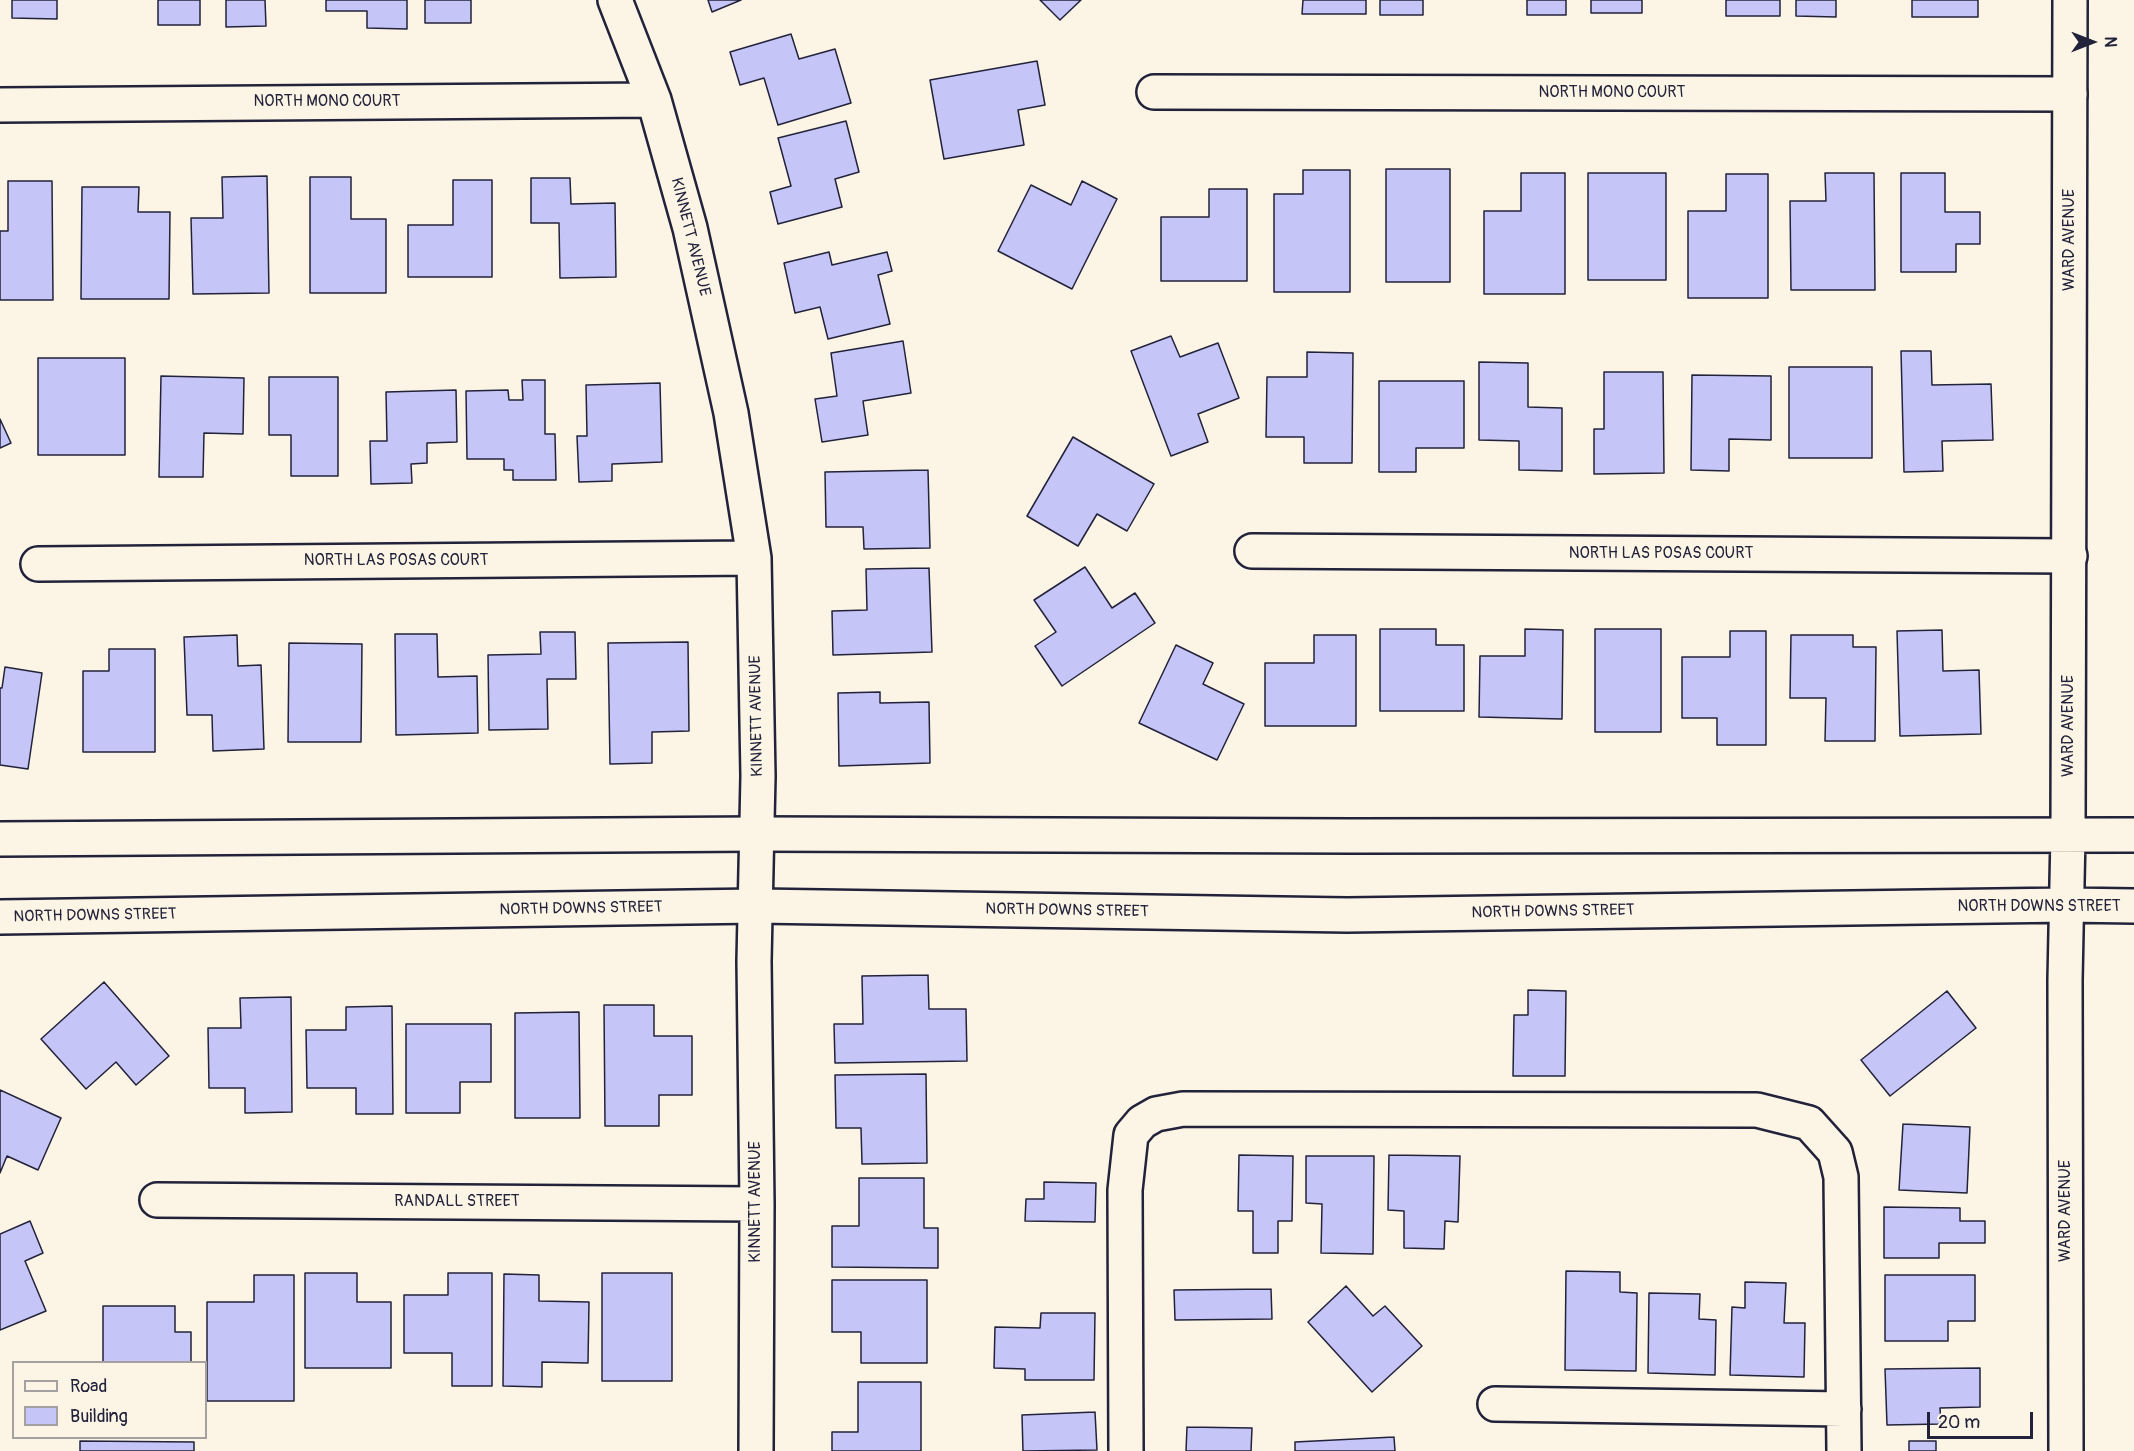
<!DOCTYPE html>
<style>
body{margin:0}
#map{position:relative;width:2134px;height:1451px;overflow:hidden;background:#fcf5e5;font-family:Pangolin,sans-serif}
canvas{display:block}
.legend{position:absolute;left:12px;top:1361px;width:195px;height:78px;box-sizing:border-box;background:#fcf5e5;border:2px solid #a5a1a1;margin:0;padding:8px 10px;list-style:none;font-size:18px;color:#22223b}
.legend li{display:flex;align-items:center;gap:12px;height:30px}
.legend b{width:30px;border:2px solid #a5a1a1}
.north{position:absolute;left:2062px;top:12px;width:60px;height:60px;-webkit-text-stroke:4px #fcf5e5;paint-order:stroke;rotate:90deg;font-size:16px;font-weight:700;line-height:24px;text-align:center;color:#22223b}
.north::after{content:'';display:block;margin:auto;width:21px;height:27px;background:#22223b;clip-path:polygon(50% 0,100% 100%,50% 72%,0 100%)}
.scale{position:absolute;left:1927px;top:1412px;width:106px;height:27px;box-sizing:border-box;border:3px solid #22223b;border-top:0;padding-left:8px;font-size:18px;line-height:21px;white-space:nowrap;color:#22223b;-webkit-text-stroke:4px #fcf5e5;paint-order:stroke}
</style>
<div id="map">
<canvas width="2134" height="1451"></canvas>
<ul class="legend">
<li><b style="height:8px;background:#fcf5e5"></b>Road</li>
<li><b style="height:16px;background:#c5c5f7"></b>Building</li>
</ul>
<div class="north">N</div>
<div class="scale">20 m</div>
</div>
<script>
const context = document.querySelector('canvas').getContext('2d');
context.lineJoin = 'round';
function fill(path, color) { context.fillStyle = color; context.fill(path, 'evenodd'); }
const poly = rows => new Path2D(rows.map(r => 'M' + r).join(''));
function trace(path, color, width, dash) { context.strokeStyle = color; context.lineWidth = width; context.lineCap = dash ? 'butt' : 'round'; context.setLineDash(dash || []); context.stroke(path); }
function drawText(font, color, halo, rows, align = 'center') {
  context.font = font + ' Pangolin,sans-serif'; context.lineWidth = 4.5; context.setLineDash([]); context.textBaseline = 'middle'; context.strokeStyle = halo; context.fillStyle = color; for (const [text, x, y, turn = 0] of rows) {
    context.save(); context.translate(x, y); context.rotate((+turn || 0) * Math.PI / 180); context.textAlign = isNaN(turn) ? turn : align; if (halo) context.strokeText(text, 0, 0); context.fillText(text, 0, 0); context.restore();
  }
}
const building = poly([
 [12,0,57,0,57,19,12,18,12,0],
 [158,0,200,0,200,25,158,25,158,0],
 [226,0,265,0,266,26,226,27,226,0],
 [326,0,407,0,407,29,367,28,367,11,326,11,326,0],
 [425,0,471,0,471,23,425,23,425,0],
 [708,0,741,0,712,12,708,0],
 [1040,0,1081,0,1060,20,1040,0],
 [1303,0,1366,0,1366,14,1302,14,1303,0],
 [1380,0,1423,0,1423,15,1380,15,1380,0],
 [1527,0,1566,0,1566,15,1527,15,1527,0],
 [1591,0,1642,0,1642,13,1591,13,1591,0],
 [1726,0,1780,0,1780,16,1726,16,1726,0],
 [1796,0,1836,0,1836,17,1796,16,1796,0],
 [1912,0,1978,0,1978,17,1912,17,1912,0],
 [791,34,799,59,835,49,851,103,778,125,764,78,740,85,730,52,791,34],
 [1037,61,1045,105,1018,110,1024,145,944,159,930,80,1037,61],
 [846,121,859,172,835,179,842,207,778,224,770,192,791,186,778,138,846,121],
 [1386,169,1450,169,1450,282,1386,282,1386,169],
 [1303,170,1350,170,1350,292,1274,292,1274,194,1303,194,1303,170],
 [1521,173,1565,173,1565,294,1484,294,1484,211,1521,211,1521,173],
 [1588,173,1666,173,1666,280,1588,280,1588,173],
 [1825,173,1874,173,1875,290,1791,290,1790,201,1826,201,1825,173],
 [1901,173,1945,173,1945,212,1980,212,1980,244,1956,244,1956,272,1901,272,1901,173],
 [1726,174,1768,174,1768,298,1688,298,1688,211,1726,211,1726,174],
 [267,176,269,293,193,294,191,218,223,218,222,177,267,176],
 [310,177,351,177,351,219,386,219,386,293,310,293,310,177],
 [531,178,570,178,571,204,615,203,616,277,560,278,559,223,531,223,531,178],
 [453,180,492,180,492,277,408,277,408,225,453,225,453,180],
 [8,181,52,181,53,300,0,300,0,231,8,231,8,181],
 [1082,181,1117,199,1072,289,998,251,1031,185,1071,205,1082,181],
 [82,187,139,187,138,212,170,212,169,299,81,299,82,187],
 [1209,189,1247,189,1247,281,1161,281,1161,217,1209,217,1209,189],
 [829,252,832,265,887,252,892,271,878,275,890,324,828,339,820,307,795,313,784,263,829,252],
 [1171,336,1180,357,1218,343,1239,398,1198,414,1208,442,1171,456,1131,351,1171,336],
 [903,341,911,393,863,401,868,435,822,442,815,399,837,396,831,353,903,341],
 [1901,351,1931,351,1932,385,1991,384,1993,440,1942,441,1943,471,1904,472,1901,351],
 [1307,352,1353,353,1352,463,1304,463,1304,437,1266,437,1267,377,1307,377,1307,352],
 [38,358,125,358,125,455,38,455,38,358],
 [1479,362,1528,363,1528,407,1562,408,1562,471,1519,470,1519,441,1479,440,1479,362],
 [1789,367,1872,367,1872,458,1789,458,1789,367],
 [1604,372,1663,372,1664,473,1594,474,1594,429,1604,429,1604,372],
 [1692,375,1771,376,1771,440,1729,439,1729,471,1691,470,1692,375],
 [161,376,244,378,243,434,204,433,203,477,159,477,161,376],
 [269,377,338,377,338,476,291,476,291,435,269,435,269,377],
 [522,380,545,380,545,434,555,434,556,480,513,480,513,470,504,470,504,459,467,459,466,391,508,390,509,400,523,400,522,380],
 [1379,381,1464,381,1464,448,1416,448,1416,472,1379,472,1379,381],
 [660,383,662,462,612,464,612,481,579,482,577,436,587,436,586,385,660,383],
 [456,390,457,442,427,443,427,463,411,464,412,483,371,484,370,441,387,441,386,392,456,390],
 [0,419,11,443,0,448,0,419],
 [1073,437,1154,484,1127,531,1097,514,1078,546,1027,516,1073,437],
 [928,470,930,548,864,549,863,527,826,527,825,472,928,470],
 [1085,567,1112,608,1135,593,1155,623,1062,686,1035,646,1056,632,1034,600,1085,567],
 [929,568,932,652,833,655,832,611,867,610,866,569,929,568],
 [1380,629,1436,629,1436,645,1464,645,1464,711,1380,711,1380,629],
 [1525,629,1563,630,1562,719,1479,717,1480,656,1525,656,1525,629],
 [1595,629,1661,629,1661,732,1595,732,1595,629],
 [1942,630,1943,671,1979,670,1981,734,1900,736,1897,631,1942,630],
 [1730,631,1766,631,1766,745,1717,745,1717,718,1682,718,1682,657,1730,657,1730,631],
 [540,632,575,632,576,679,547,679,548,729,489,730,488,655,541,654,540,632],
 [395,634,437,634,438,677,477,676,478,733,396,735,395,634],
 [237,635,238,666,261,665,264,749,213,751,212,715,187,715,184,637,237,635],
 [1314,635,1356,635,1356,726,1265,726,1265,663,1314,663,1314,635],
 [1791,635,1853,635,1853,647,1876,647,1875,741,1825,741,1826,698,1790,698,1791,635],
 [688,642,689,731,652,732,652,763,610,764,608,643,688,642],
 [289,643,362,644,361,742,288,742,289,643],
 [1176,645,1213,663,1203,684,1244,704,1217,760,1139,723,1176,645],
 [109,649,155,649,155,752,83,752,83,671,109,671,109,649],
 [5,667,42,673,28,769,0,765,0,688,2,688,5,667],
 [880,692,880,703,929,702,930,763,839,766,838,693,880,692],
 [928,975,929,1009,966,1009,967,1061,835,1063,834,1024,863,1024,862,976,928,975],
 [104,982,169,1056,136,1085,116,1062,86,1089,41,1039,104,982],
 [1528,990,1566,991,1565,1076,1513,1076,1514,1015,1528,1015,1528,990],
 [1947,991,1976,1028,1890,1096,1861,1060,1947,991],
 [291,997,292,1112,245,1113,245,1088,209,1088,208,1028,241,1028,240,998,291,997],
 [604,1005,654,1005,654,1036,692,1036,692,1095,659,1095,659,1126,605,1126,604,1005],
 [392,1006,393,1114,356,1114,356,1088,307,1088,306,1030,346,1030,346,1007,392,1006],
 [579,1012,580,1118,515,1118,515,1013,579,1012],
 [406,1024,491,1024,491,1082,460,1082,460,1113,406,1113,406,1024],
 [926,1074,927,1163,862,1164,861,1128,836,1128,835,1075,926,1074],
 [0,1090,61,1118,38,1170,7,1156,0,1173,0,1090],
 [1903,1124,1970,1127,1967,1193,1899,1190,1903,1124],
 [1239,1155,1293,1156,1292,1221,1278,1221,1278,1253,1253,1253,1253,1211,1238,1211,1239,1155],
 [1389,1155,1460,1156,1458,1222,1445,1221,1444,1249,1404,1248,1404,1211,1388,1210,1389,1155],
 [1306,1156,1374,1156,1373,1254,1321,1253,1322,1204,1306,1203,1306,1156],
 [859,1178,924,1178,924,1228,938,1228,938,1268,832,1267,832,1226,859,1226,859,1178],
 [1044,1182,1096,1183,1095,1222,1025,1221,1026,1199,1044,1199,1044,1182],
 [1884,1207,1960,1208,1960,1221,1985,1221,1985,1243,1939,1243,1939,1258,1884,1258,1884,1207],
 [30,1221,43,1253,25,1261,46,1311,0,1330,0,1234,30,1221],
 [1566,1271,1620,1272,1620,1292,1637,1293,1636,1371,1565,1370,1566,1271],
 [305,1273,357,1273,357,1302,391,1302,391,1368,305,1368,305,1273],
 [448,1273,492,1273,492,1386,452,1386,452,1353,404,1353,404,1295,448,1295,448,1273],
 [602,1273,672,1273,672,1381,602,1381,602,1273],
 [504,1274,539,1275,539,1301,589,1302,588,1363,542,1362,542,1387,503,1386,504,1274],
 [254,1275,294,1275,294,1401,207,1401,207,1302,254,1302,254,1275],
 [1885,1275,1975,1275,1975,1321,1948,1321,1948,1341,1885,1341,1885,1275],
 [832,1280,927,1280,927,1363,861,1363,861,1332,832,1332,832,1280],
 [1745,1282,1786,1283,1784,1323,1805,1323,1804,1377,1730,1375,1732,1307,1745,1308,1745,1282],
 [1346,1286,1373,1316,1385,1306,1422,1346,1372,1392,1308,1322,1346,1286],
 [1271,1289,1272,1319,1175,1320,1174,1290,1271,1289],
 [1649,1293,1700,1294,1699,1319,1716,1320,1715,1375,1648,1373,1649,1293],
 [103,1306,175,1306,175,1332,191,1332,191,1362,103,1362,103,1306],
 [1041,1313,1095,1313,1094,1380,1025,1380,1025,1369,994,1368,995,1327,1040,1328,1041,1313],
 [1980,1368,1980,1407,1940,1408,1941,1424,1887,1425,1885,1369,1980,1368],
 [858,1382,921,1382,921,1451,832,1451,832,1432,858,1432,858,1382],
 [1095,1412,1097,1450,1023,1451,1022,1415,1095,1412],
 [1187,1427,1252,1428,1251,1451,1186,1451,1187,1427],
 [1394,1437,1395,1451,1295,1451,1295,1442,1394,1437],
 [80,1441,194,1442,194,1451,80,1451,80,1441],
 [1909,1441,1936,1441,1936,1451,1909,1451,1909,1441]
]);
fill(building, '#c5c5f7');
trace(building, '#22223b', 1.5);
const minor = poly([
 [615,0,654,100,690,228,731,413,754,558,758,776,754,961,757,1204,756,1451],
 [1154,92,2070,94],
 [0,105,654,100],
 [1252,551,2070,556],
 [38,564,754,558],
 [157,1200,757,1204],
 [1495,1404,1844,1409],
 [1126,1451,1125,1190,1131,1135,1142,1122,1156,1114,1183,1109,1757,1110,1809,1123,1835,1152,1841,1177,1844,1451]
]);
const tertiary = poly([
 [0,839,757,834,1353,836,2134,835],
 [0,917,757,906,1347,915,2067,905,2134,906],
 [2066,1451,2065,980,2068,834,2070,0]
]);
trace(minor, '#22223b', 38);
trace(tertiary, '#22223b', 38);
trace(minor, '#fcf5e5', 33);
trace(tertiary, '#fcf5e5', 33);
drawText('16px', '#22223b', '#fcf5e5', [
 ["NORTH MONO COURT",1612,93],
 ["NORTH MONO COURT",327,102],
 ["KINNETT AVENUE",690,237,76],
 ["WARD AVENUE",2070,240,-90],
 ["NORTH LAS POSAS COURT",1661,554],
 ["NORTH LAS POSAS COURT",396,561],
 ["KINNETT AVENUE",757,716,-91],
 ["WARD AVENUE",2069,726,-90],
 ["NORTH DOWNS STREET",2039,907],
 ["NORTH DOWNS STREET",581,909,-1],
 ["NORTH DOWNS STREET",1067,911,1],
 ["NORTH DOWNS STREET",1553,912,-1],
 ["NORTH DOWNS STREET",95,916,-1],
 ["RANDALL STREET",457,1202],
 ["KINNETT AVENUE",756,1202,-90],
 ["WARD AVENUE",2066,1211,-90]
]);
</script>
